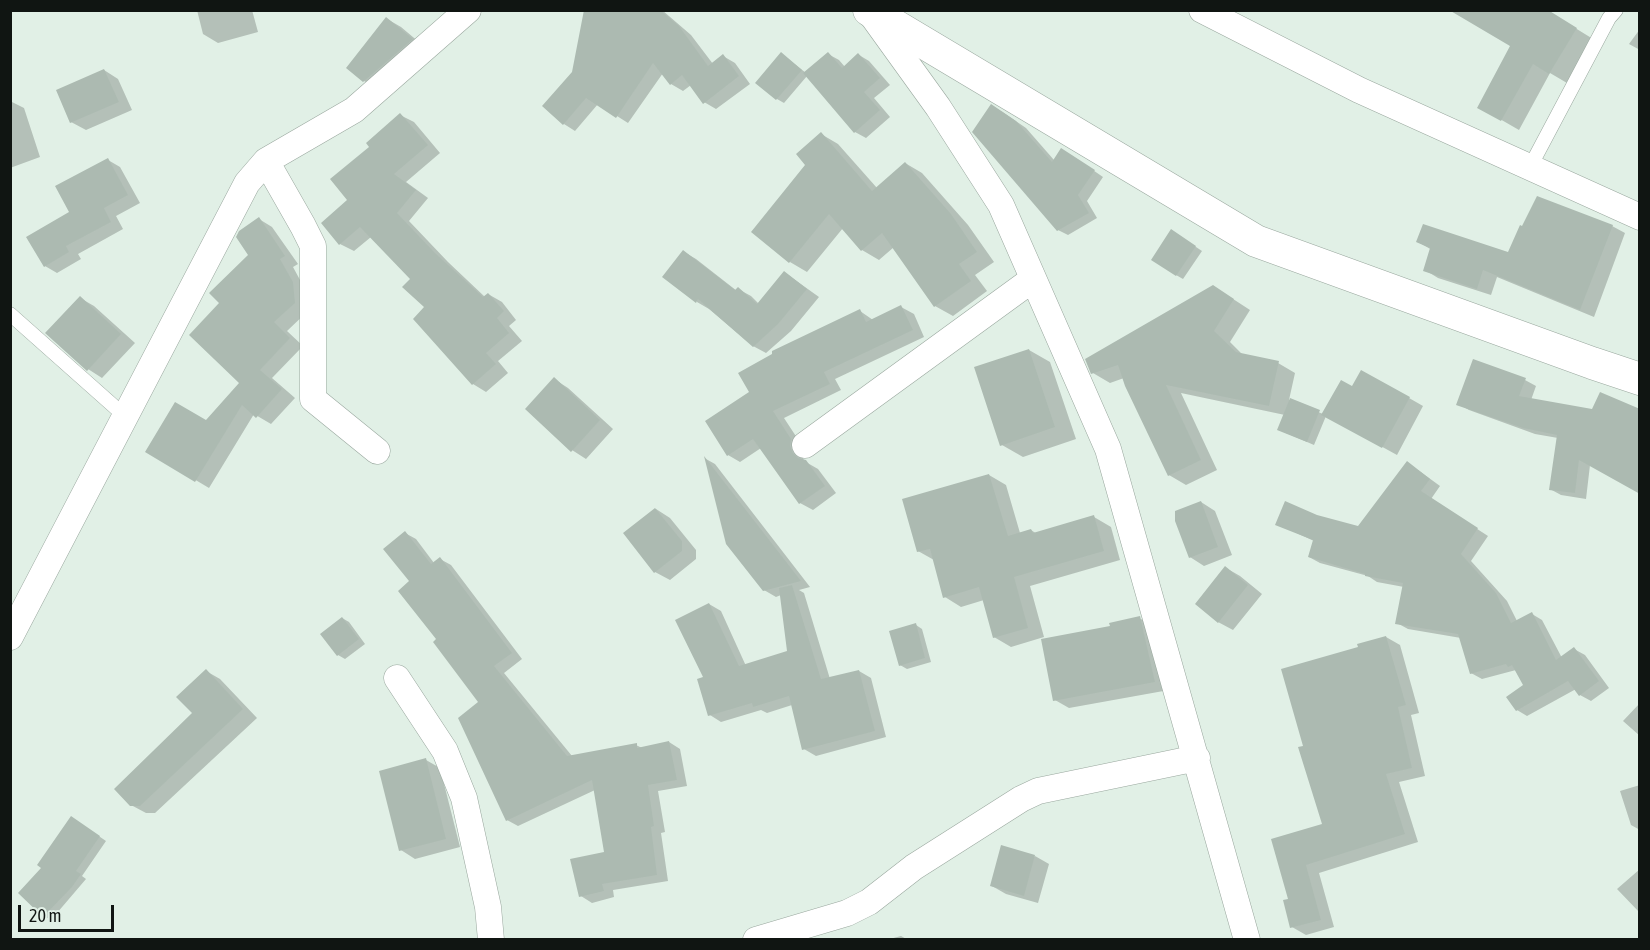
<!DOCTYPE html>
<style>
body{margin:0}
#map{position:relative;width:1650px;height:950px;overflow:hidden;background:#e1f0e6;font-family:"Asap Condensed",sans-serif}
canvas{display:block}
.frame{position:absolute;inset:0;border:12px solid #101512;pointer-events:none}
.scale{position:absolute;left:18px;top:905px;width:96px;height:27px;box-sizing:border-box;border:3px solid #101512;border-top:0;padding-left:8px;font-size:18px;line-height:21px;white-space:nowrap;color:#101512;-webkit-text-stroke:4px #e1f0e6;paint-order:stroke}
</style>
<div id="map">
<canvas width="1650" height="950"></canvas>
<div class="frame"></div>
<div class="scale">20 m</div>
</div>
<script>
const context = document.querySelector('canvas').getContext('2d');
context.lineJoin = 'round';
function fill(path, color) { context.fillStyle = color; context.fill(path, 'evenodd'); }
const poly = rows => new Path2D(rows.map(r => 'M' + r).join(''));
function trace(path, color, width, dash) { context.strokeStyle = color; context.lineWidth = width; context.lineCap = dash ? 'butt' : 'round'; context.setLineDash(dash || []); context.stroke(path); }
fill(poly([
 [197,10,252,10,258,32,218,43,203,34],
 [608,10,662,10,691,35,713,64,723,56,735,63,750,84,716,109,704,102,691,85,683,91,671,84,663,73,628,123,598,104,575,131,564,124,573,73],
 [1546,10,1593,39,1567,83,1550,73,1519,130,1479,107,1512,46],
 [387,19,401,27,426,48,379,89,364,81],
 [1640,29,1640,50,1629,44],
 [782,54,806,73,828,54,839,60,845,67,859,55,869,61,890,85,874,98,890,117,866,138,855,132,807,76,784,103,777,99,758,82],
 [104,70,118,79,132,110,86,130,71,122],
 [10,101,24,108,40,157,10,168],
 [1001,111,1026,128,1054,160,1071,155,1103,177,1087,201,1097,218,1068,235,1058,230],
 [400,115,414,122,440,153,406,182,428,198,409,221,448,262,485,297,488,294,502,302,516,320,509,326,522,341,498,361,508,373,486,392,473,384,426,307,412,279,371,237,354,251,340,244,350,200,371,147],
 [821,134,838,144,877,188,905,163,922,173,968,225,994,262,975,275,987,291,953,316,935,306,894,247,879,260,862,250,843,228,807,272,790,262,807,165],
 [108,160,120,167,140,203,116,216,123,229,78,254,81,259,57,273,45,266,71,212],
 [259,219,272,227,298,264,293,267,306,291,308,311,287,331,303,346,272,378,295,398,271,424,254,414,209,488,147,451,206,422,241,383,221,303,250,255],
 [1612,226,1625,233,1594,317,1497,277,1491,295,1438,278,1425,270,1432,250,1418,242,1509,254],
 [1178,235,1202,251,1183,279,1176,275],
 [684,252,696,259,737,291,738,289,751,296,759,304,784,272,819,297,791,331,766,353,753,346,709,309,697,302],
 [1230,297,1250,310,1230,342,1244,356,1278,363,1295,373,1289,400,1323,414,1353,388,1409,398,1423,406,1397,455,1326,416,1314,445,1286,433,1285,415,1181,393,1217,470,1186,485,1169,475,1124,378,1110,383,1093,373],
 [80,298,94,306,135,343,102,378,88,369],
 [901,307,914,314,924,337,835,379,841,390,784,418,803,447,802,454,804,461,818,469,836,493,813,510,800,503,761,448,740,462,728,455,750,393,860,311,873,320],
 [1029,350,1050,362,1076,439,1023,457,1002,445],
 [554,379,568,388,613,429,586,459,572,450],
 [1525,380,1536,386,1531,400,1593,411,1590,465,1586,499,1561,495,1550,489,1558,438,1535,434,1469,410,1458,404],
 [706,459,715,464,810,587,799,590,804,593,830,679,859,671,871,678,886,737,816,756,804,749,792,705,767,713,761,710,721,722,710,715,705,678,709,604,721,611,746,666,788,652,781,595,776,597,764,590],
 [1418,470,1440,486,1431,499,1488,536,1471,561,1507,601,1517,621,1532,614,1542,620,1562,658,1574,649,1585,655,1609,688,1591,701,1580,695,1576,689,1527,716,1517,710,1525,685,1516,670,1482,679,1471,673,1461,638,1408,629,1397,623,1404,587,1377,582,1368,576,1320,563,1309,557,1314,541,1277,524,1317,516,1359,528],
 [989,475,1006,485,1020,533,1031,530,1037,534,1094,517,1111,527,1120,560,1030,586,1044,637,1011,647,994,637,984,600,961,607,945,597,934,560,918,551],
 [1201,502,1215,511,1232,555,1204,566,1190,557],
 [656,509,670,518,696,550,696,559,670,580,655,572],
 [405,533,416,539,434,563,440,559,451,565,522,659,504,673,572,756,636,745,642,748,669,742,680,749,687,786,658,791,665,832,661,833,668,881,613,890,614,897,592,903,581,896,606,853,595,790,518,826,507,820,480,702,438,639,411,582],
 [1226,568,1240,576,1262,594,1233,630,1218,622],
 [342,618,349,622,365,644,345,659,338,655,322,634],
 [1139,618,1154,626,1169,690,1069,708,1055,700,1111,627],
 [916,625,922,629,931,662,907,669,900,665],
 [1386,637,1400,645,1419,713,1411,715,1425,776,1399,782,1418,842,1319,873,1334,927,1306,935,1292,927,1290,900,1324,825,1305,747,1359,648],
 [206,671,220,679,257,718,155,813,146,813,131,805,194,714],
 [1640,703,1640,736,1623,721],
 [426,760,440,768,460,847,415,859,401,850],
 [1640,785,1640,830,1631,825,1620,791],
 [78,822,106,841,82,876,86,879,51,920,44,916,43,868],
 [1035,856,1049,864,1038,903,1006,894,992,886],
 [1640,869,1640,913,1617,889],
 [901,936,908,940,886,940]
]), '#0003');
fill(poly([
 [584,10,660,10,679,26,708,66,723,54,739,76,703,104,682,75,670,85,653,63,616,118,586,98,563,125,542,106,572,72],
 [1449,10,1548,10,1577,28,1549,74,1533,64,1501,121,1477,108,1510,46],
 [386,17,413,39,363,82,346,68],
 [781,52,802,70,776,100,755,83],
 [828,52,842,68,858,53,880,78,864,92,880,110,854,133,803,73],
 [104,69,119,102,70,123,56,90],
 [991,104,1016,121,1052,162,1061,148,1095,170,1078,195,1089,213,1057,231,972,132],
 [400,113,428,145,394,174,416,190,397,213,435,253,483,297,488,293,504,311,497,318,509,333,486,353,496,364,472,385,413,319,424,307,402,287,410,279,360,227,339,245,321,223,347,200,330,179,369,147,366,143],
 [821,132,872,191,905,162,951,214,977,252,959,264,971,281,934,307,882,233,861,251,829,214,789,263,751,232,805,165,796,154],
 [108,158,128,195,104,208,111,222,66,246,69,252,44,267,26,237,69,212,55,186],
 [1537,196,1613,225,1580,310,1483,270,1477,289,1423,271,1430,248,1416,242,1423,224,1508,252,1520,225,1522,226],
 [259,217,285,256,280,259,293,282,295,303,274,322,290,338,260,370,282,389,256,418,242,405,195,482,145,452,175,402,206,420,239,383,189,335,219,303,209,293,248,255,236,237,239,231],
 [1171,229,1196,246,1176,276,1151,260],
 [683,250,735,290,738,287,757,304,784,271,807,289,778,324,753,347,698,299,696,303,662,277],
 [1213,285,1234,299,1214,331,1236,352,1279,361,1269,406,1166,385,1201,460,1168,476,1125,386,1118,365,1091,374,1085,359],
 [80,296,121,334,87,371,45,333],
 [901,305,913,330,824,372,830,384,773,411,791,439,790,446,793,453,798,458,806,460,825,486,799,504,753,439,727,456,705,421,749,392,738,373,772,354,772,351,860,309,866,322],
 [1029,349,1055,427,1000,446,974,367],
 [1473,359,1526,378,1519,396,1592,409,1600,392,1640,409,1640,494,1579,460,1575,493,1549,490,1557,435,1523,428,1456,405],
 [1361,370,1410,397,1382,448,1321,415,1341,380,1352,386],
 [554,377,600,420,571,452,525,409],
 [1290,398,1320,410,1307,442,1277,430],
 [704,456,801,581,763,591,726,544],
 [1407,461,1430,479,1421,491,1478,528,1461,554,1496,593,1511,623,1532,612,1556,660,1574,647,1599,681,1579,696,1568,681,1516,711,1506,697,1523,685,1512,665,1508,667,1506,664,1470,674,1458,634,1395,624,1403,583,1365,576,1365,574,1308,557,1313,540,1275,525,1285,501,1317,515,1358,526],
 [989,474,1008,536,1031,529,1033,533,1094,515,1104,551,1014,577,1028,628,993,638,979,587,943,598,930,549,917,552,902,499],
 [1201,501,1218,547,1189,558,1175,521,1175,511],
 [655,508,682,541,682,551,654,573,623,533],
 [405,531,431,564,440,557,512,653,494,666,567,756,637,743,637,748,669,741,677,780,648,785,654,826,651,827,657,875,602,884,604,891,579,897,570,859,604,852,592,780,506,821,458,718,478,702,433,642,436,639,398,591,409,581,383,549],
 [1225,566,1248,585,1218,623,1195,604],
 [792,585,821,679,859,670,875,731,802,750,789,696,753,707,752,703,708,716,697,679,703,677,675,620,709,603,739,666,787,651,779,588],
 [1140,616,1155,682,1053,701,1041,639,1110,626,1109,623],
 [342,617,359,639,337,656,320,634],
 [916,623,925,658,899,666,889,631],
 [1386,636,1406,705,1398,707,1412,768,1386,774,1405,834,1306,865,1321,920,1290,928,1283,900,1288,899,1271,839,1322,824,1298,747,1303,746,1281,669,1358,647,1357,644],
 [206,669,243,709,140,806,130,806,114,789,192,713,176,697],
 [426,758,446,839,399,851,379,771],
 [71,816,100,836,76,871,81,874,72,887,43,917,18,893,41,868,37,865],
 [1001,845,1035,855,1024,896,990,886]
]), '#acbab1');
const service = poly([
 [1530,167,1609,18,1616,10],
 [10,314,126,417]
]);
const minor = poly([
 [1202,10,1359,90,1640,217],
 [871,14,938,107,1001,205,1108,449,1247,940],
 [266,161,303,226,313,246,313,399,377,451],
 [805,445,1033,279],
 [10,637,247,183,266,161,354,110,468,10],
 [397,678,445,751,464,798,488,907,491,940],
 [756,940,847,913,869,902,914,867,1021,799,1038,791,1197,758]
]);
const tertiary = poly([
 [869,10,1256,241,1592,363,1640,379]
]);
trace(service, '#99a79e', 15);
trace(minor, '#99a79e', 27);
trace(tertiary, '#99a79e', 33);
trace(service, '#fff', 14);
trace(minor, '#fff', 26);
trace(tertiary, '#fff', 32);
</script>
